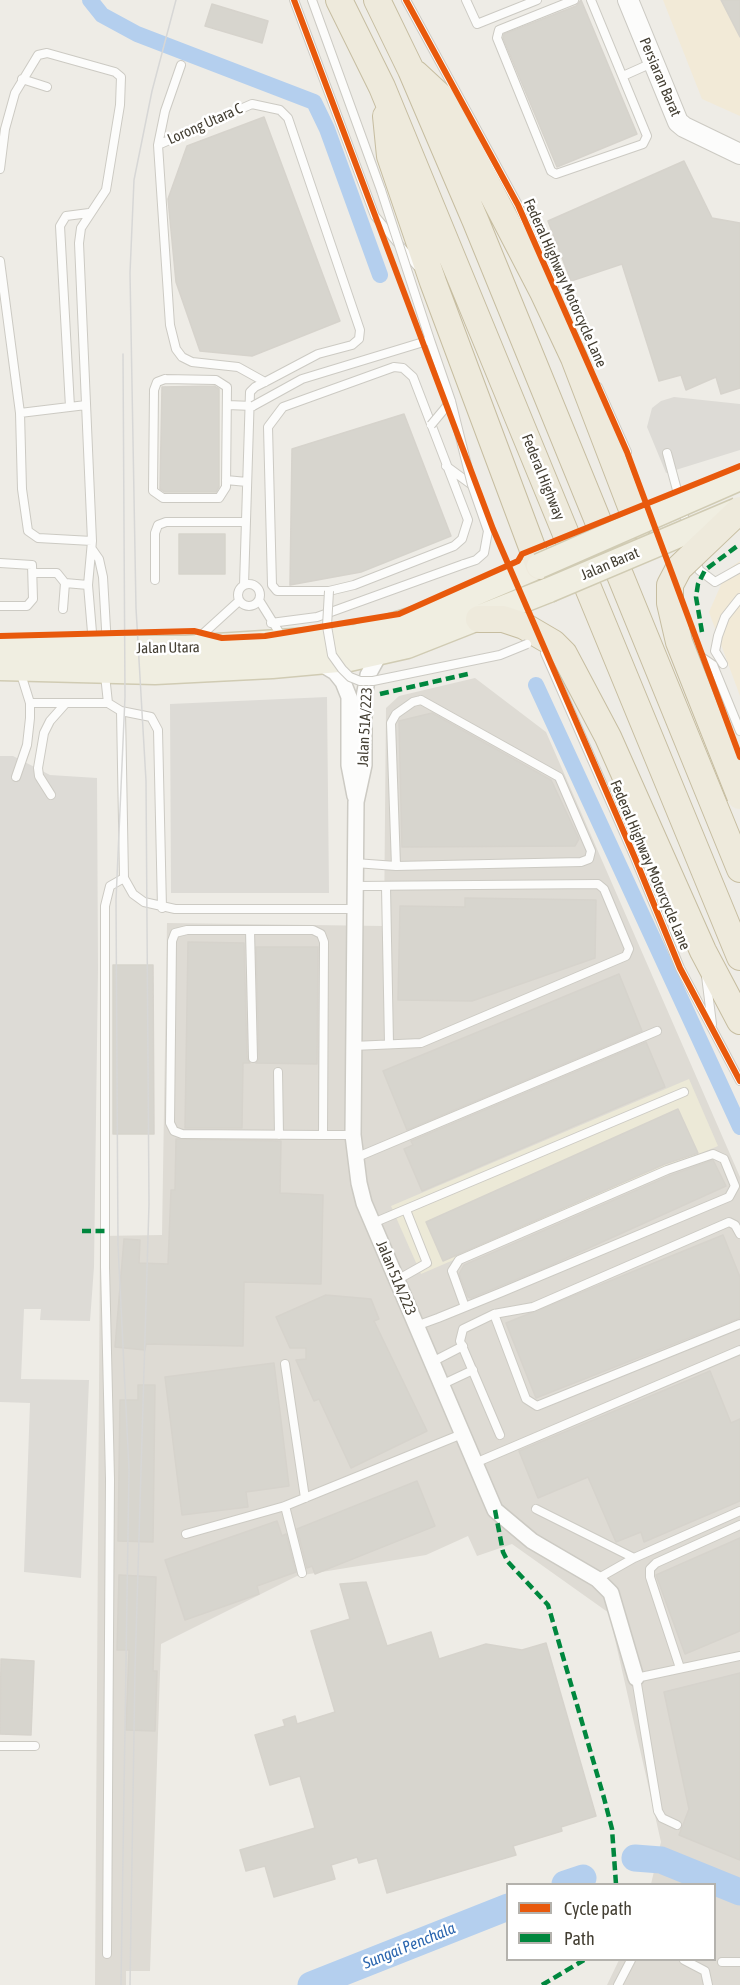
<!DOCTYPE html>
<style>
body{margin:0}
#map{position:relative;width:740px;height:1985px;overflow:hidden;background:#eeece6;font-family:"Asap Condensed",sans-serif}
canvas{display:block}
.legend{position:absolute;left:506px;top:1883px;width:210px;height:78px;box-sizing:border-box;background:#fff;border:2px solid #b4b2ad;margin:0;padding:8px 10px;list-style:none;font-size:18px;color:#433e32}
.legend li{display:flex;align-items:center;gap:12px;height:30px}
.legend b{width:30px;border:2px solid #b4b2ad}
</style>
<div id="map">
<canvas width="740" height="1985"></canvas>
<ul class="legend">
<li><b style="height:8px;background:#e8590c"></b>Cycle path</li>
<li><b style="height:8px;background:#00873e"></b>Path</li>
</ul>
</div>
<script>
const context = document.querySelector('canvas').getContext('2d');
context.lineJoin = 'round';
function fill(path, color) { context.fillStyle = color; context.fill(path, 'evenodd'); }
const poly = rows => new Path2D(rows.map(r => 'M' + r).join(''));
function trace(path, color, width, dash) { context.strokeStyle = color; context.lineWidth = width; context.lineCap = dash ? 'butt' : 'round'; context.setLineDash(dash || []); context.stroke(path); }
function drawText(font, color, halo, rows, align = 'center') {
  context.font = font + ' "Asap Condensed",sans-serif'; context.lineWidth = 5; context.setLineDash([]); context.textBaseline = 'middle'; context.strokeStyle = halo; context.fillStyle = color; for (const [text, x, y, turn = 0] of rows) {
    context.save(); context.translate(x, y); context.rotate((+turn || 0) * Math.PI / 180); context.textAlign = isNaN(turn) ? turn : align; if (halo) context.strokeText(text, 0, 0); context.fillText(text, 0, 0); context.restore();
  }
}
fill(poly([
 [663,0,740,0,740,116,702,99],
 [740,561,740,696,709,612,728,569]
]), '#f2ead7');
fill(poly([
 [475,678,546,732,740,1177,740,1985,607,1985,619,1960,714,1960,714,1884,651,1884,661,1842,609,1613,512,1544,477,1556,468,1536,426,1555,297,1576,161,1644,150,1971,126,1971,126,1985,95,1985,100,1236,162,1235,167,923,384,926,386,708,399,696]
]), '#dedbd4');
fill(poly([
 [689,1079,718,1146,421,1274,391,1206]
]), '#ece9d7');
fill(poly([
 [674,397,740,404,740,450,666,473,647,427,652,408,661,401],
 [327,697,329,893,171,893,170,704],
 [0,756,13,756,50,775,97,778,98,969,94,1267,90,1321,40,1320,41,1309,24,1309,21,1379,89,1380,81,1578,24,1572,30,1403,0,1402]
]), '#dddbd6');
trace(poly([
 [90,0,102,15,137,34,314,102,327,129,380,275],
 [536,685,740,1127]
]), '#b4cfee', 16);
trace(poly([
 [635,1858,661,1860,740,1892],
 [565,1884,583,1878],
 [311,1985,508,1907]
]), '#b4cfee', 27);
const building = poly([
 [581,0,637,134,557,167,503,38,504,34,576,6,581,0],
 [721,0,740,0,740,37,721,0],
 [212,4,268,21,262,43,205,26,212,4],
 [264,117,340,321,252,356,200,351,176,282,168,199,187,146,264,117],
 [684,161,712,218,740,223,740,388,721,394,716,377,686,390,681,375,659,381,622,264,571,281,548,221,684,161],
 [214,386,219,389,219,487,216,492,165,492,160,489,162,387,214,386],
 [404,414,451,536,361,572,290,585,292,449,404,414],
 [179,534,225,534,225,574,179,574,179,534],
 [432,713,551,780,579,839,575,846,402,847,399,721,432,713],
 [465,898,596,900,595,958,472,1001,398,1000,400,906,465,907,465,898],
 [188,942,244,943,247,1058,250,1063,243,1063,242,1128,185,1128,188,942],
 [256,947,318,947,317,1064,256,1063,259,1058,256,947],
 [113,965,153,965,154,1134,113,1134,113,965],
 [619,974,642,1031,407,1130,383,1071,619,974],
 [646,1042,665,1087,422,1191,404,1149,413,1145,411,1141,646,1042],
 [678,1109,698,1153,665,1164,443,1261,426,1222,678,1109],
 [176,1139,281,1141,280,1193,323,1195,321,1284,244,1282,243,1346,146,1344,145,1350,115,1347,124,1239,140,1240,139,1263,168,1264,171,1190,175,1190,176,1139],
 [713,1160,726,1186,547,1267,471,1298,468,1297,459,1274,464,1265,669,1176,713,1160],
 [723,1235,740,1277,740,1318,536,1398,506,1323,723,1235],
 [326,1295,371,1299,379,1319,374,1321,427,1431,351,1468,319,1399,314,1401,296,1360,306,1359,306,1348,290,1348,276,1317,326,1295],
 [274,1363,289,1486,246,1492,248,1507,182,1515,165,1377,274,1363],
 [710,1371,731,1423,740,1419,740,1501,644,1542,641,1532,616,1542,588,1477,538,1498,519,1451,710,1371],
 [138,1385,155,1385,153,1542,118,1541,120,1400,138,1400,138,1385],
 [417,1481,435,1526,315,1574,312,1566,307,1568,297,1529,417,1481],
 [277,1521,282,1536,286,1534,296,1572,257,1586,259,1594,185,1620,165,1560,277,1521],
 [740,1538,740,1631,685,1654,656,1575,740,1538],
 [119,1575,156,1577,153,1671,157,1671,155,1731,126,1730,129,1650,117,1650,119,1575],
 [366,1582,387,1646,431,1632,439,1659,486,1644,522,1650,546,1643,596,1816,561,1827,562,1831,513,1846,516,1855,387,1893,377,1858,359,1863,357,1857,331,1865,335,1879,274,1897,265,1866,246,1871,240,1850,315,1828,300,1776,270,1785,255,1735,285,1726,283,1720,295,1716,297,1724,335,1712,311,1631,350,1619,340,1584,366,1582],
 [1,1659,34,1661,31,1735,0,1734,1,1659],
 [740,1673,740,1860,679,1835,689,1809,664,1692,740,1673]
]);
fill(building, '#d7d5ce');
trace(building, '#d6d3cc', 1.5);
const service = poly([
 [294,0,375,216,417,266],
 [312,0,381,190],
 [406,0,518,205,554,286],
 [466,0,477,24,537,0],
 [574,0,499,30,497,38,551,171,556,174,643,144,647,136,591,0],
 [623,76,652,63],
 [22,79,47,87],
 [158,145,165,111,181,65],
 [0,169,5,129,15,93,38,55,47,53,115,72,121,77,120,105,106,190,81,228,79,243,92,541],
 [0,261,20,413,22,489,28,531,38,538,92,541,88,585,93,644],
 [394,367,403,368,413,377,468,520,462,539,454,546,354,585,329,591,277,591,272,585,268,427,283,407,394,367],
 [165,379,216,380,227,387,226,487,219,498,163,498,153,491,154,390,157,382,165,379],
 [598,387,627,452],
 [227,405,253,406],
 [70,407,60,226,66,216,89,213],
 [20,413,86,405],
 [667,453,687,527],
 [446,466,472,485],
 [226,480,247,482],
 [92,549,99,559,103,577,107,646],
 [696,558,699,570,715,582,740,568],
 [0,563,32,565,33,599,27,606,0,606],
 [33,573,57,573,65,583,88,585],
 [155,580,155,533,158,525,166,522,246,522],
 '238 595a11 11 0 1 1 22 0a11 11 0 1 1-22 0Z',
 [244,585,250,392,255,387,265,382,318,354,352,345,359,339,360,330,288,118,280,110,252,104,158,145,170,325,176,349,182,357,192,362,238,367,265,382],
 [259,600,282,637],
 [63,609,65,583],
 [271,623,317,617,464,564],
 [194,642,239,601],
 [691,650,713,665,740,731],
 [545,653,635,858,680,968,740,1081],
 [723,664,715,651,718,636,725,617,740,598],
 [105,675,108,703,121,711,124,878,133,894,144,902,175,909,355,909],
 [421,700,559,777,591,851,589,859,581,862,396,866,391,723,396,714,413,702,421,700],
 [30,703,66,703],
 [121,711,151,717,158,730,162,908],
 [16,777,27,745,30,718,30,703,20,671],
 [51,795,39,776,38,768,44,733,50,721,66,703,108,703],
 [355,863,396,866],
 [386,887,389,1044],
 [250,930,253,1058],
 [706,976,712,1024],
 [353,1046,421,1043,626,956,629,949,604,889,598,884,355,886],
 [278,1072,279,1135],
 [323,1135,324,942,321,934,313,930,187,930,175,933,172,941,170,1123,174,1131,182,1134,323,1135,353,1135],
 [355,1158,657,1031],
 [373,1223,684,1092],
 [397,1280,427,1263,406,1210],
 [494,1314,526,1399,537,1406,740,1324],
 [416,1326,438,1318,502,1292,729,1197,735,1186,724,1159,713,1154,667,1170,459,1260,452,1271,465,1307],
 [432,1362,463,1346],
 [285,1364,305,1498],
 [441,1385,473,1370],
 [500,1435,460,1341,463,1329,494,1314,533,1307,729,1222,735,1225,740,1234],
 [475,1463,740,1350],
 [285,1506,302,1573],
 [536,1509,634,1558],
 [186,1534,285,1506,462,1434],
 [597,1579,634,1558,740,1511],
 [680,1668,650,1577,650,1569,656,1563,740,1525],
 [0,1746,35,1746],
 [677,1825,662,1818,658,1811,636,1678,740,1656],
 [107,1954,110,1479,105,1267,105,906,110,886,124,878],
 [684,1960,705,1971,708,1985],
 [722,1962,740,1962],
 [618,1985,631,1960]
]);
const minor = poly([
 [380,653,368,675,364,697,364,765,356,802,353,1135,359,1183,364,1203,495,1510,532,1541,597,1579,611,1593,636,1678],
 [320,663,335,672,343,682,349,697,349,765,355,796]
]);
const tertiary = poly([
 [628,0,678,122,684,127,740,154]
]);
const primary = poly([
 [0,648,186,648,356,637,417,618,539,566],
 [0,668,155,672,272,666,349,659,407,646,549,590]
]);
const trunk = poly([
 [339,0,382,87,740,957],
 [377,0,411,70,476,222,740,869],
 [416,74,443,99,543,292,574,358,638,525],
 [386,116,390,156,433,282,539,566],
 [479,619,503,619,524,626,553,643,564,654,608,737,703,951,740,1021]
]);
trace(service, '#cccac3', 10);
trace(minor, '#cccac3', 18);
trace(tertiary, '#cccac3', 22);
trace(primary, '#d0cbb3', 27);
trace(trunk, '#c6bda0', 28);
trace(service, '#fcfcfb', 8);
trace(minor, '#fcfcfb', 15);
trace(tertiary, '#fcfcfb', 20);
trace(primary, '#f0eee1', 24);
trace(trunk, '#eeeadc', 26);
trace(poly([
 [121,1985,129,1469,118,1245,116,900,125,697,123,354],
 [130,1985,135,1670,149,1204,146,781,136,608,130,273,134,180,152,91,176,0]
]), '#d7d7d6', 1.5);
const serviceBridge = poly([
 [381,190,430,340],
 [253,406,302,379,430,340,451,401,472,485,488,531,484,553,476,560,464,564],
 [431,425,451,401],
 [329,591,327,626,332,655,342,669,350,677,360,681,373,681,500,655,527,644]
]);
const primaryBridge = poly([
 [539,566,740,478],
 [549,590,738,510]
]);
const trunkBridge = poly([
 [740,510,679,568,670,585,670,603,679,642,740,796]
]);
trace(serviceBridge, '#cccac3', 10, []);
trace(primaryBridge, '#d0cbb3', 27, []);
trace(trunkBridge, '#c6bda0', 28, []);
trace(serviceBridge, '#fcfcfb', 8);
trace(primaryBridge, '#f0eee1', 24);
trace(trunkBridge, '#eeeadc', 26);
trace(poly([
 [702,632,696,597,698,584,705,570,740,544],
 [380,694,468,674],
 [82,1231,105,1231],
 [495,1510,503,1552,508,1562,548,1605,604,1798,612,1829,616,1884],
 [542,1985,584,1960]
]), '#00873e', 4.5, [9, 4.5]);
trace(poly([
 [294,0,493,529,635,858,680,968,740,1081],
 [406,0,518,205,627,452,740,757],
 [0,636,194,631,222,638,265,636,399,614,518,561,522,554,740,466]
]), '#e8590c', 6);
drawText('15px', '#433e32', '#fff', [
 ["Persiaran Barat",660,77,67],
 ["Lorong Utara C",205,124,-24],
 ["Federal Highway Motorcycle Lane",565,283,66],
 ["Federal Highway",543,477,68],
 ["Jalan Barat",610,564,-23],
 ["Jalan Utara",168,648,-1],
 ["Jalan 51A/223",365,727,-87],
 ["Federal Highway Motorcycle Lane",650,865,67],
 ["Jalan 51A/223",396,1278,67]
]);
drawText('italic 16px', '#2b66af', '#fff', [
 ["Sungai Penchala",409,1946,-22]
]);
</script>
